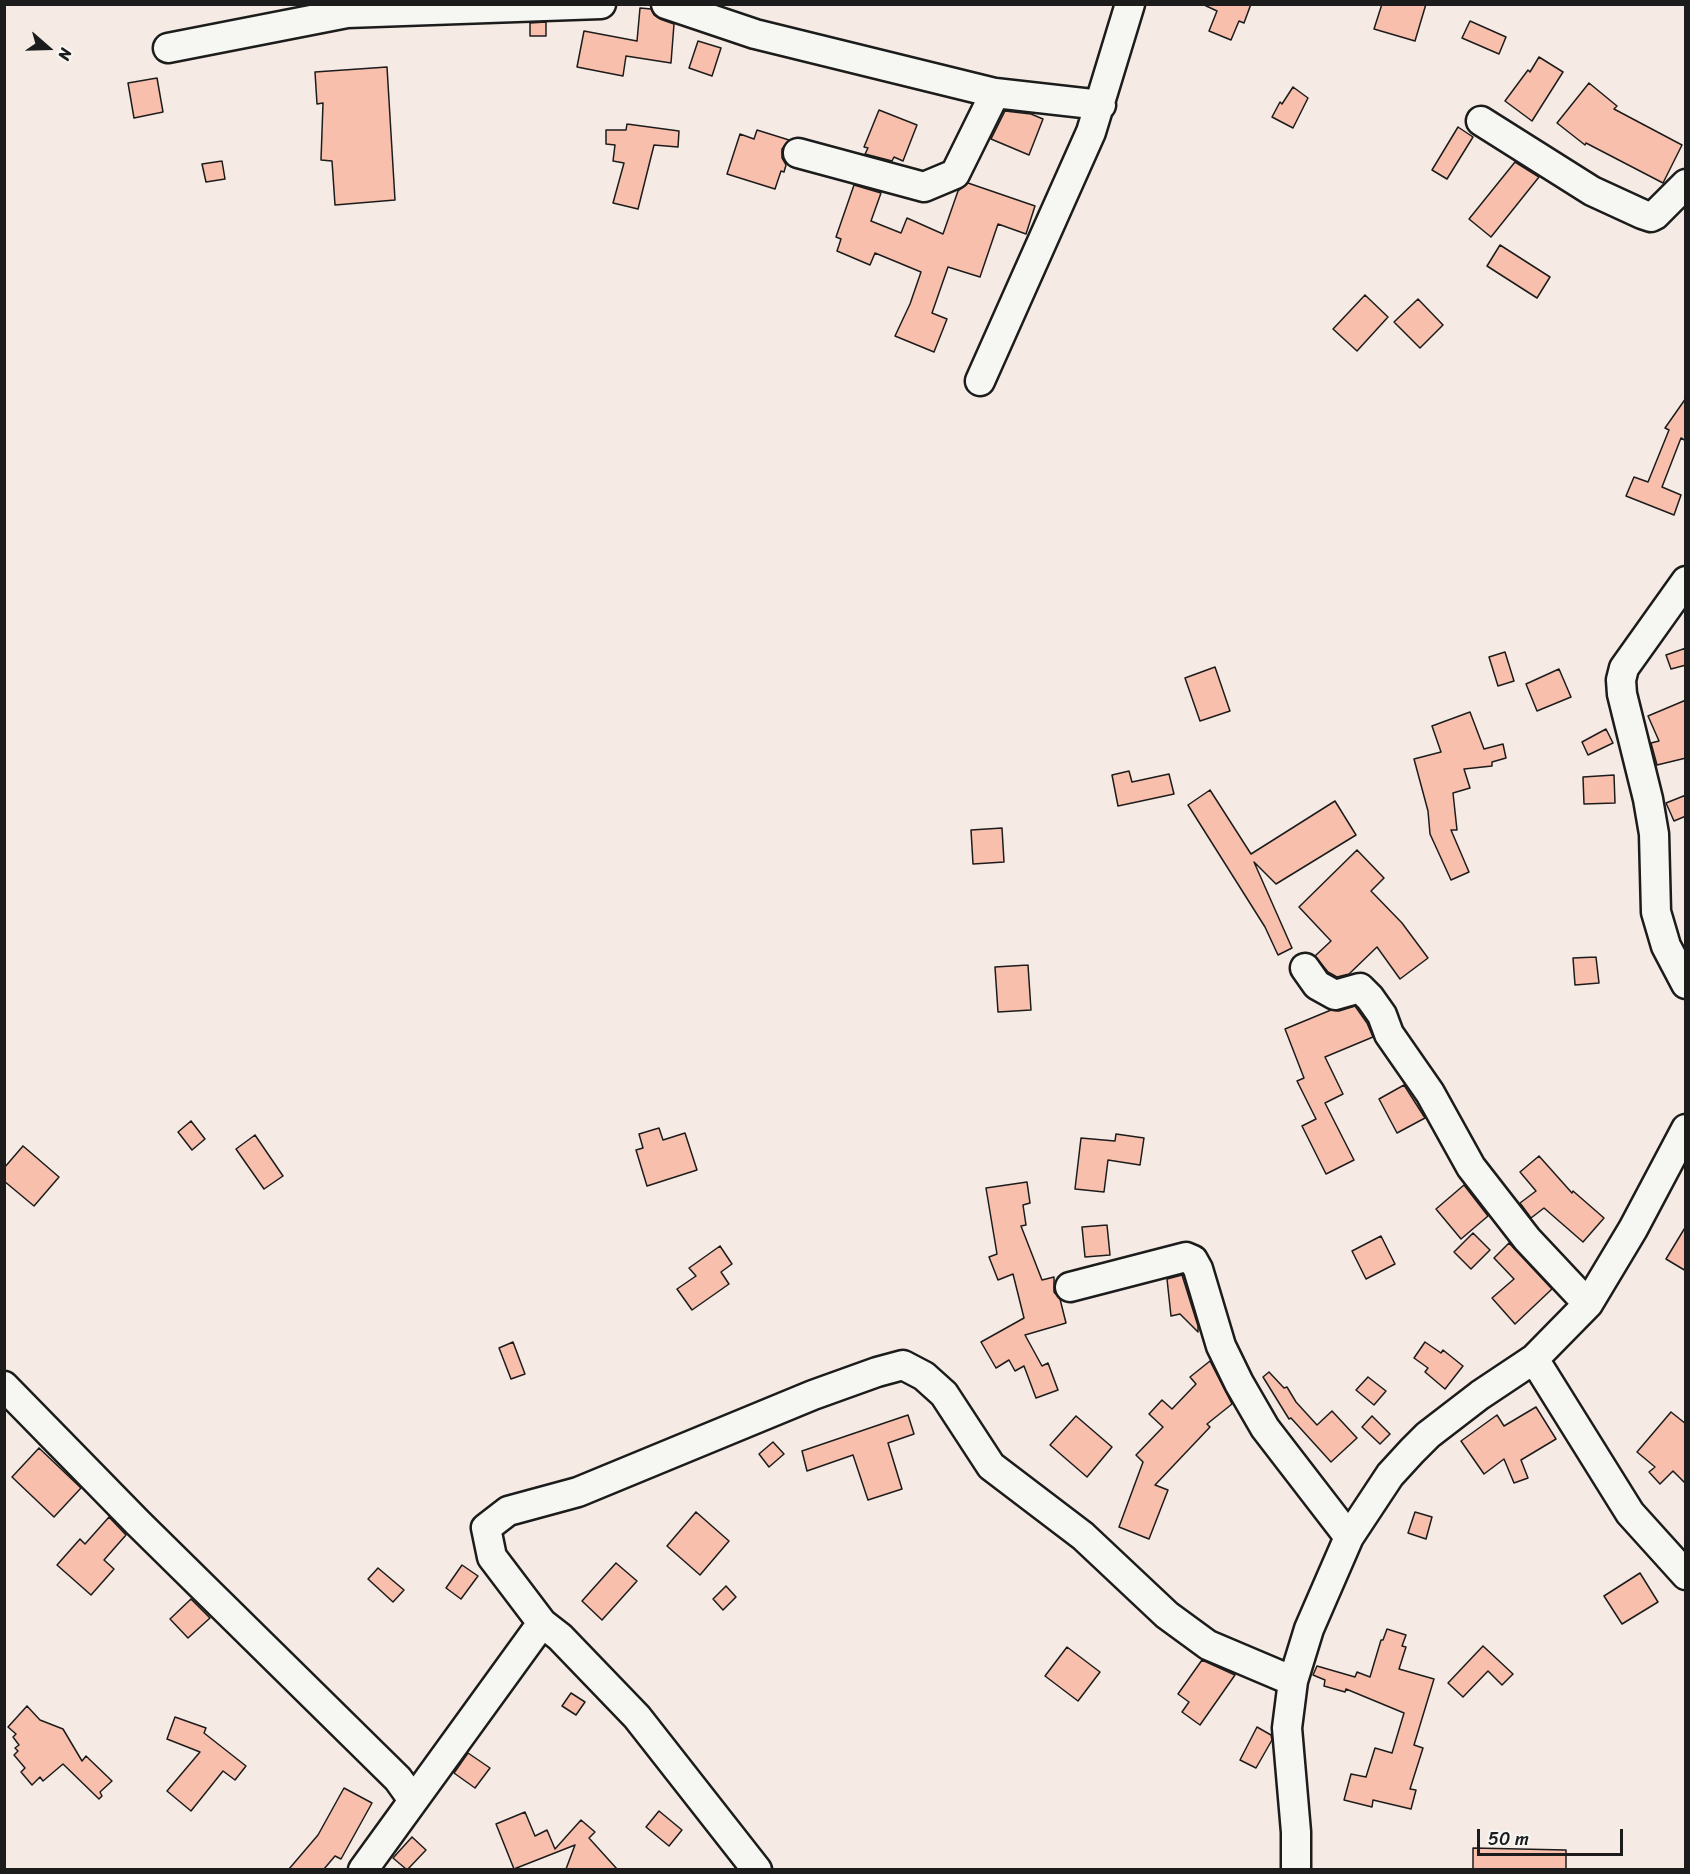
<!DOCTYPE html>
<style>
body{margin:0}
#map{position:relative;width:1690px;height:1874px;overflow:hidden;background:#f6ebe4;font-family:Sriracha,sans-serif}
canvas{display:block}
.frame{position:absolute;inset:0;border:6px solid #1c1c1c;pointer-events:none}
.north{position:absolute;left:18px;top:18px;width:60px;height:60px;-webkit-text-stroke:4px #f6f6f2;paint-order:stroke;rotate:110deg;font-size:16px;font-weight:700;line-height:24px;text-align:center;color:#1c1c1c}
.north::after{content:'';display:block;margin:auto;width:21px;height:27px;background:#1c1c1c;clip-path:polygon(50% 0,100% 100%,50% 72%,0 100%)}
.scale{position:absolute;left:1477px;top:1829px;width:146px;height:27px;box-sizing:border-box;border:3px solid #1c1c1c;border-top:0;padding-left:8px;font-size:18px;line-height:21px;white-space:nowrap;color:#1c1c1c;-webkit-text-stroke:4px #f6f6f2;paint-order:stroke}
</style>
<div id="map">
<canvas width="1690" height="1874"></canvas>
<div class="frame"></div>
<div class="north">N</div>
<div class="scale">50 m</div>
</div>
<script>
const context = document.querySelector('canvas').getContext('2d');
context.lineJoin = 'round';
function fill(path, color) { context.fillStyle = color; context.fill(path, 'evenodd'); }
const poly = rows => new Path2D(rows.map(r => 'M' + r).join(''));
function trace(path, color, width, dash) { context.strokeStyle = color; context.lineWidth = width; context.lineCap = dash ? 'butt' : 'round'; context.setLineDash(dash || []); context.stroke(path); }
const building = poly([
 [1202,4,1251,4,1244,23,1239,21,1231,40,1209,31,1217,11,1202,4],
 [1382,4,1426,4,1415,41,1374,29,1382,4],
 [640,8,651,9,654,15,660,19,674,24,671,63,626,56,623,76,577,67,584,31,637,41,640,8],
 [1470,21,1506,37,1499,54,1462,38,1470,21],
 [546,22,546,36,530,36,530,23,546,22],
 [698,41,721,48,712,76,689,68,698,41],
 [1539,57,1563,72,1532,121,1505,101,1528,70,1530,72,1539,57],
 [387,67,395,200,335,205,332,161,321,160,323,103,317,104,315,72,387,67],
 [157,78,163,112,134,118,128,83,157,78],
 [1589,83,1617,106,1614,109,1682,145,1663,183,1586,143,1585,145,1557,123,1589,83],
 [1293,87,1308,98,1293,128,1272,117,1280,102,1282,104,1293,87],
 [879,110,917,125,903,161,894,157,892,161,865,154,868,148,864,147,879,110],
 [1005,111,1031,114,1043,119,1029,155,991,139,1005,111],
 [627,124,679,131,678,147,654,145,638,209,613,203,624,163,613,161,615,145,606,144,606,130,626,130,627,124],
 [1458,127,1473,137,1447,179,1432,170,1458,127],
 [757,130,789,140,782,149,782,158,786,165,784,172,781,171,775,189,727,174,740,134,754,139,757,130],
 [222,161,225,179,206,182,202,164,222,161],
 [1515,162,1539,177,1491,237,1469,219,1515,162],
 [968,183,1035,206,1026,234,998,224,980,277,948,267,932,313,947,319,934,352,895,336,910,304,921,272,875,253,870,265,837,251,841,239,836,237,854,185,881,193,871,221,901,233,907,218,943,234,958,191,968,183],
 [1500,245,1550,277,1537,298,1487,266,1500,245],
 [1365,295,1388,317,1357,351,1333,329,1365,295],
 [1418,299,1443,325,1420,348,1394,322,1418,299],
 [1686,398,1686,441,1681,438,1662,487,1681,495,1674,515,1626,496,1634,477,1648,482,1669,430,1665,428,1686,398],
 [1686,648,1686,665,1671,669,1666,655,1686,648],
 [1505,652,1514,681,1498,686,1489,657,1505,652],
 [1215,667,1230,711,1200,721,1185,678,1215,667],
 [1559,669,1571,697,1537,711,1526,684,1559,669],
 [1686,700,1686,758,1657,765,1651,743,1659,741,1648,716,1686,700],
 [1470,712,1484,749,1503,744,1506,758,1492,762,1492,766,1464,769,1470,788,1453,793,1457,830,1451,830,1469,872,1451,880,1430,834,1428,811,1414,759,1441,752,1432,726,1470,712],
 [1606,729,1613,743,1588,755,1582,742,1606,729],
 [1129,771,1132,782,1169,774,1174,794,1118,806,1112,775,1129,771],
 [1614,775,1615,803,1584,804,1583,777,1614,775],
 [1210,790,1251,854,1335,801,1356,835,1276,884,1254,862,1292,948,1278,955,1265,927,1188,805,1210,790],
 [1686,795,1686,816,1674,821,1666,803,1686,795],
 [1002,828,1004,862,973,864,971,830,1002,828],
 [1357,850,1384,878,1371,891,1402,923,1428,958,1400,979,1377,947,1349,974,1337,977,1328,972,1315,956,1331,941,1299,907,1357,850],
 [1596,957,1599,983,1575,985,1573,958,1596,957],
 [1028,965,1031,1010,998,1012,995,967,1028,965],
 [1355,1006,1367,1023,1373,1037,1325,1057,1343,1094,1325,1103,1354,1160,1326,1174,1302,1126,1316,1119,1297,1081,1304,1078,1285,1029,1331,1010,1339,1011,1355,1006],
 [1404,1085,1425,1118,1397,1133,1379,1099,1404,1085],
 [191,1121,205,1139,192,1150,178,1132,191,1121],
 [659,1128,663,1140,685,1133,697,1170,647,1186,636,1150,643,1148,639,1134,659,1128],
 [1116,1134,1144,1138,1140,1165,1108,1160,1104,1192,1075,1189,1081,1138,1115,1141,1116,1134],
 [255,1135,283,1176,264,1189,236,1149,255,1135],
 [23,1146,59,1177,34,1206,4,1181,4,1168,23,1146],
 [1539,1156,1572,1193,1573,1191,1604,1218,1583,1242,1544,1208,1531,1218,1520,1203,1536,1191,1520,1172,1539,1156],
 [1027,1182,1030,1203,1023,1205,1026,1225,1021,1226,1042,1280,1054,1277,1054,1292,1060,1299,1066,1323,1025,1335,1042,1366,1048,1363,1058,1390,1036,1398,1024,1366,1015,1371,1009,1360,996,1368,981,1342,1024,1318,1013,1274,998,1280,989,1257,997,1254,986,1188,1027,1182],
 [1464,1185,1488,1216,1461,1239,1436,1209,1464,1185],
 [1107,1225,1110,1255,1085,1257,1082,1227,1107,1225],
 [1686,1226,1686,1271,1666,1259,1686,1226],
 [1473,1233,1490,1250,1471,1269,1454,1252,1473,1233],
 [1381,1236,1395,1264,1366,1279,1352,1251,1381,1236],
 [1509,1243,1552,1289,1515,1324,1492,1298,1514,1279,1494,1258,1509,1243],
 [720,1246,732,1264,721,1272,729,1284,692,1310,677,1289,696,1276,689,1268,720,1246],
 [1182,1275,1198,1326,1198,1332,1180,1314,1171,1316,1167,1279,1182,1275],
 [513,1342,525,1374,511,1379,499,1348,513,1342],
 [1425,1342,1441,1353,1443,1350,1463,1366,1445,1389,1425,1372,1428,1368,1414,1358,1425,1342],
 [1210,1361,1232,1404,1207,1424,1210,1427,1155,1485,1168,1490,1149,1539,1119,1527,1143,1462,1136,1455,1163,1427,1149,1414,1162,1400,1172,1409,1196,1384,1190,1377,1210,1361],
 [1269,1372,1284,1388,1287,1387,1296,1402,1317,1425,1332,1411,1357,1438,1331,1462,1291,1418,1289,1419,1263,1377,1269,1372],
 [1368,1377,1386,1391,1374,1405,1356,1390,1368,1377],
 [1536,1407,1556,1439,1521,1460,1528,1478,1514,1483,1504,1459,1484,1474,1461,1441,1497,1415,1504,1426,1536,1407],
 [1671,1412,1686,1424,1686,1484,1673,1471,1660,1484,1649,1472,1655,1467,1637,1452,1671,1412],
 [908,1415,914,1434,888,1443,902,1489,868,1500,853,1455,807,1471,802,1451,908,1415],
 [1076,1416,1112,1447,1087,1477,1050,1445,1076,1416],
 [1372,1416,1390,1434,1380,1444,1362,1427,1372,1416],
 [773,1442,784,1454,769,1467,759,1454,773,1442],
 [39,1448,81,1488,54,1517,12,1477,39,1448],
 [696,1512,729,1541,700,1575,667,1546,696,1512],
 [1415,1512,1432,1517,1426,1539,1408,1533,1415,1512],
 [109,1517,126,1535,104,1560,114,1569,91,1595,57,1565,80,1539,85,1544,109,1517],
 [616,1563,637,1581,602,1620,582,1601,616,1563],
 [462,1565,478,1576,461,1599,446,1588,462,1565],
 [378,1568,404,1590,393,1602,368,1579,378,1568],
 [1640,1573,1658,1602,1622,1624,1604,1596,1640,1573],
 [726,1586,736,1597,723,1610,713,1599,726,1586],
 [191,1599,210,1618,188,1638,170,1619,191,1599],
 [1387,1629,1406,1635,1402,1646,1406,1647,1399,1669,1434,1679,1414,1745,1423,1748,1410,1789,1416,1790,1411,1809,1373,1800,1372,1807,1344,1800,1351,1774,1366,1777,1375,1748,1392,1753,1404,1713,1346,1689,1345,1692,1324,1686,1325,1680,1313,1675,1317,1666,1355,1677,1357,1672,1370,1677,1381,1640,1383,1640,1387,1629],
 [1483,1646,1513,1674,1502,1685,1488,1671,1463,1697,1448,1683,1483,1646],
 [1067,1647,1100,1672,1078,1701,1045,1676,1067,1647],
 [1202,1660,1235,1675,1200,1725,1182,1712,1189,1702,1178,1694,1202,1660],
 [571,1693,585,1702,576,1715,562,1706,571,1693],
 [27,1706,40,1720,63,1729,82,1761,86,1756,112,1781,100,1792,102,1796,99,1799,63,1764,43,1781,40,1777,32,1785,21,1772,25,1768,14,1755,18,1751,15,1748,19,1745,13,1737,16,1734,8,1727,27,1706],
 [175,1717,206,1728,204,1733,246,1766,235,1780,223,1771,191,1811,167,1791,200,1752,167,1739,175,1717],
 [1257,1727,1271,1735,1272,1740,1256,1768,1240,1760,1257,1727],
 [468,1753,490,1768,475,1788,454,1773,468,1753],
 [344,1788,372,1803,341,1859,335,1856,324,1869,289,1869,318,1835,344,1788],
 [659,1811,682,1830,669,1846,646,1827,659,1811],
 [525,1812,535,1836,547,1830,555,1849,581,1820,595,1832,589,1838,617,1869,566,1869,575,1845,514,1869,496,1824,525,1812],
 [412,1837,426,1850,408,1869,406,1869,393,1858,412,1837],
 [1473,1848,1566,1850,1566,1869,1473,1869,1473,1848]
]);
fill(building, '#f8bfad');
trace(building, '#1c1c1c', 1.5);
const minor = poly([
 [666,4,755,34,995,93,1101,105],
 [168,48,347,13,601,4],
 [1481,121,1592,191,1642,214,1651,217,1655,215,1686,184],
 [798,153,924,187,955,174,995,93],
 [980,381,1091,132,1130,4],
 [1686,581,1624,668,1621,680,1622,694,1648,799,1654,834,1656,912,1666,946,1686,984],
 [1305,968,1317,985,1335,995,1360,988,1370,998,1382,1015,1389,1034,1430,1093,1471,1167,1527,1239,1588,1304],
 [1070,1287,1186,1257,1193,1260,1198,1269,1221,1346,1239,1383,1265,1428,1349,1537],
 [1534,1359,1630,1513,1686,1575],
 [4,1386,138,1523,398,1779,413,1800],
 [363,1870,542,1623],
 [757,1870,637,1717,560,1637,542,1623,492,1557,486,1528,508,1511,578,1492,813,1395,877,1372,903,1365,924,1376,944,1394,991,1466,1083,1536,1167,1615,1208,1645,1293,1681],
 [1296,1870,1296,1832,1287,1728,1293,1681,1309,1629,1349,1537,1390,1475,1412,1451,1428,1435,1480,1395,1534,1359,1588,1304,1633,1229,1686,1129]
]);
trace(minor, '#1c1c1c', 33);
trace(minor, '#f6f6f2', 28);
</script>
